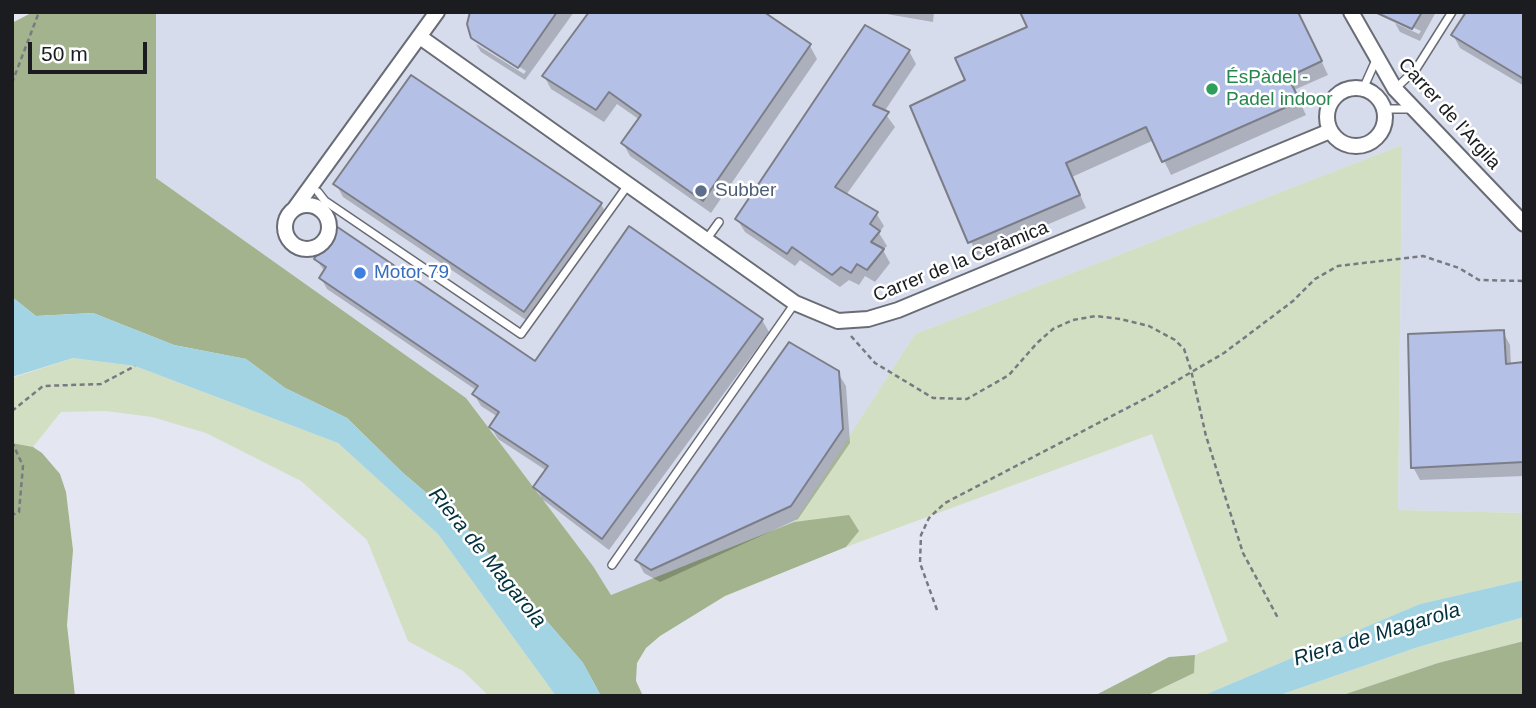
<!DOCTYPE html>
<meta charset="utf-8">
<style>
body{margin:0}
#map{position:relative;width:1536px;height:708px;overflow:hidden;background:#e4e7f1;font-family:Helvetica,sans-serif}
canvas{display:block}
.frame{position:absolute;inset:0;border:14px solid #1b1c20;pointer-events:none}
.scale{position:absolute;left:28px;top:42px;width:119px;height:32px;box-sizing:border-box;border:4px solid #1b1c20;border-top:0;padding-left:9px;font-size:21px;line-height:24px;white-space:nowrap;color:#1b1c20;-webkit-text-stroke:5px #fff;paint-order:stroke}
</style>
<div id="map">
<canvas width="1536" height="708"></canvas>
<div class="frame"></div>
<div class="scale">50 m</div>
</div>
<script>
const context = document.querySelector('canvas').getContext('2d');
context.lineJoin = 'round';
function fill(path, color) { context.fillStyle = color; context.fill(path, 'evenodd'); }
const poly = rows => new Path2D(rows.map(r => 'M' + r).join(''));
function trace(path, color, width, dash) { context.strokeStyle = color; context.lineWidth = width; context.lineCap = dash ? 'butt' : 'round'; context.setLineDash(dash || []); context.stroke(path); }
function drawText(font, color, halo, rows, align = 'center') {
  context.font = font + ' Helvetica,sans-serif'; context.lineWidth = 5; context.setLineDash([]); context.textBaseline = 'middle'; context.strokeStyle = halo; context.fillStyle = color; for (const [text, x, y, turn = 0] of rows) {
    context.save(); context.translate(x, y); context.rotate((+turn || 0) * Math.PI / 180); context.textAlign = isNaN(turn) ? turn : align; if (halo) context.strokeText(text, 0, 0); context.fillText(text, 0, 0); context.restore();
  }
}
fill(poly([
 [156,12,1524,12,1524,513,1398,510,1402,145,915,334,794,522,611,595,593,566,466,398,156,178]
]), '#d7dced');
fill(poly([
 [1402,145,1398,510,1524,513,1524,580,1420,604,1202,696,1146,696,1194,673,1195,655,1228,641,1152,434,846,547,858,531,811,521,794,522,915,334],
 [73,358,135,366,338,443,438,534,556,696,489,696,463,671,408,641,367,540,301,481,206,433,152,417,106,411,61,412,33,447,12,443,12,378],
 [1524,617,1524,641,1438,663,1340,696,1277,696,1418,647]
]), '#d2dfc3');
fill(poly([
 [33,12,156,12,156,178,466,398,593,566,611,595,794,522,849,515,859,531,846,547,725,596,660,636,646,648,637,663,636,681,643,696,601,696,583,663,462,523,403,473,347,418,285,388,246,359,174,345,93,313,36,316,12,297,12,23],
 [12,443,33,447,42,453,60,474,66,492,73,550,67,625,75,696,12,696],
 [1524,641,1524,696,1340,696,1438,663],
 [1195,655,1194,673,1146,696,1094,696,1169,657]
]), '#a2b38d');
fill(poly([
 [12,297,36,316,93,313,174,345,246,359,285,388,347,418,403,473,462,523,583,663,601,696,556,696,438,534,338,443,135,366,73,358,12,377],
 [1524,580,1524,617,1418,647,1277,696,1202,696,1420,604]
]), '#a3d4e4');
fill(poly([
 [472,12,574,12,525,80,481,52,476,44,524,74,526,71,475,39,475,41],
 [875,12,934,12,933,22],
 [1298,12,1328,75,1294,90,1306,115,1171,175,1154,140,1072,177,1086,208,977,255,912,107],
 [1389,12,1436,12,1420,41,1400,32,1395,23,1419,34,1421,31,1392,18],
 [1524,12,1524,86,1460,48,1453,35],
 [810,46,817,59,711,213,630,156,623,143,640,120,617,104,604,122,551,89,544,76],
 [909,51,916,64,884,112,895,127,846,195,876,213,884,226,879,233,887,246,883,250,890,263,875,282,865,276,859,285,849,280,840,287,800,260,795,266,745,232,737,219],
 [336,184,601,204,608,217,532,324,343,197],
 [316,259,535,363,762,320,769,332,609,550,542,499,536,488,547,471,498,439,491,427,498,417,481,406,474,394,476,390,327,289,321,278,325,272],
 [1503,332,1510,345,1511,366,1524,364,1524,476,1420,480,1413,467],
 [838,373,846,386,850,443,798,519,660,582,644,573,637,560]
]), '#0003');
const building = poly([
 [470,12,557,12,518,68,471,38,467,24,470,12],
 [589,12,764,12,811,44,703,201,621,143,641,115,609,92,596,110,542,76,589,12],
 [1020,12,1298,12,1322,61,1288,77,1300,101,1162,162,1146,127,1066,163,1080,195,968,243,910,106,965,80,955,58,1027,27,1020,12],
 [1375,12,1422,12,1412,29,1375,12],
 [1466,12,1524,12,1524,79,1451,35,1466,12],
 [865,25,910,50,873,105,889,112,835,187,878,212,870,224,880,231,871,242,884,249,867,270,857,264,851,273,841,267,832,275,792,247,787,254,735,219,865,25],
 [411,75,602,203,524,312,333,184,411,75],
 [336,226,535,361,629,226,763,319,602,539,533,487,548,466,489,427,499,412,472,394,478,386,319,278,326,267,314,259,336,226],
 [1504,330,1506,364,1524,362,1524,462,1411,468,1408,334,1504,330],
 [789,342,839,371,843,429,791,506,651,570,635,560,789,342]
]);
fill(building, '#b5c0e6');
trace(building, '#7c7e87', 2);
const service = poly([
 [1363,89,1376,60],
 [1395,89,1416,69,1452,12],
 [1384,109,1411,109],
 [318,192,325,201,521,334,628,185],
 [706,240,719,222],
 [612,565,795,303]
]);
const minor = poly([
 [1351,12,1395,89,1524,224],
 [420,37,795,303,838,321,868,319,898,310,1330,131],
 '1327 117a29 29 0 1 1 58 0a29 29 0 1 1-58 0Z',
 '285 227a22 22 0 1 1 44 0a22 22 0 1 1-44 0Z',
 [295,208,437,12]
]);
trace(service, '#696c74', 10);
trace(minor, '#696c74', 18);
trace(poly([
 [12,83,39,12],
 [851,336,875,363,933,398,967,399,1009,375,1037,343,1053,329,1073,320,1096,316,1120,319,1149,326,1175,340,1184,349,1191,370,1206,436,1243,553,1278,618],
 [12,411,43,386,101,384,135,366],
 [12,442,23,466,19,512,12,515],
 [937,610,920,563,921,535,929,518,945,503,1154,394,1224,353,1293,301,1315,279,1338,266,1423,256,1459,268,1479,280,1524,281]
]), '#797a81', 2.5, [5, 3.5]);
trace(service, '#fff', 7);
trace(minor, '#fff', 14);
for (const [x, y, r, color] of [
 [1212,89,7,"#2e9e5b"],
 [701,191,7,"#5c6f8a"],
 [360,273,7,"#3f7fe0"]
]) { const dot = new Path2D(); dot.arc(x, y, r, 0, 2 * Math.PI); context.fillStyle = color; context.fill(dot); trace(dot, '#fff', 2.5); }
drawText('19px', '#27864d', '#fff', [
 ["ÉsPàdel -",1226,78],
 ["Padel indoor",1226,100]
], 'left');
drawText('19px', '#1b1c20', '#fff', [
 ["Carrer de l'Argila",1449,114,48],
 ["Carrer de la Ceràmica",961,262,-22]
]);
drawText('19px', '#4e5e75', '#fff', [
 ["Subber",715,191]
], 'left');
drawText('19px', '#366cbe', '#fff', [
 ["Motor 79",374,273]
], 'left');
drawText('italic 21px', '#02313d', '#fff', [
 ["Riera de Magarola",487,558,51],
 ["Riera de Magarola",1377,635,-17]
]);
</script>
